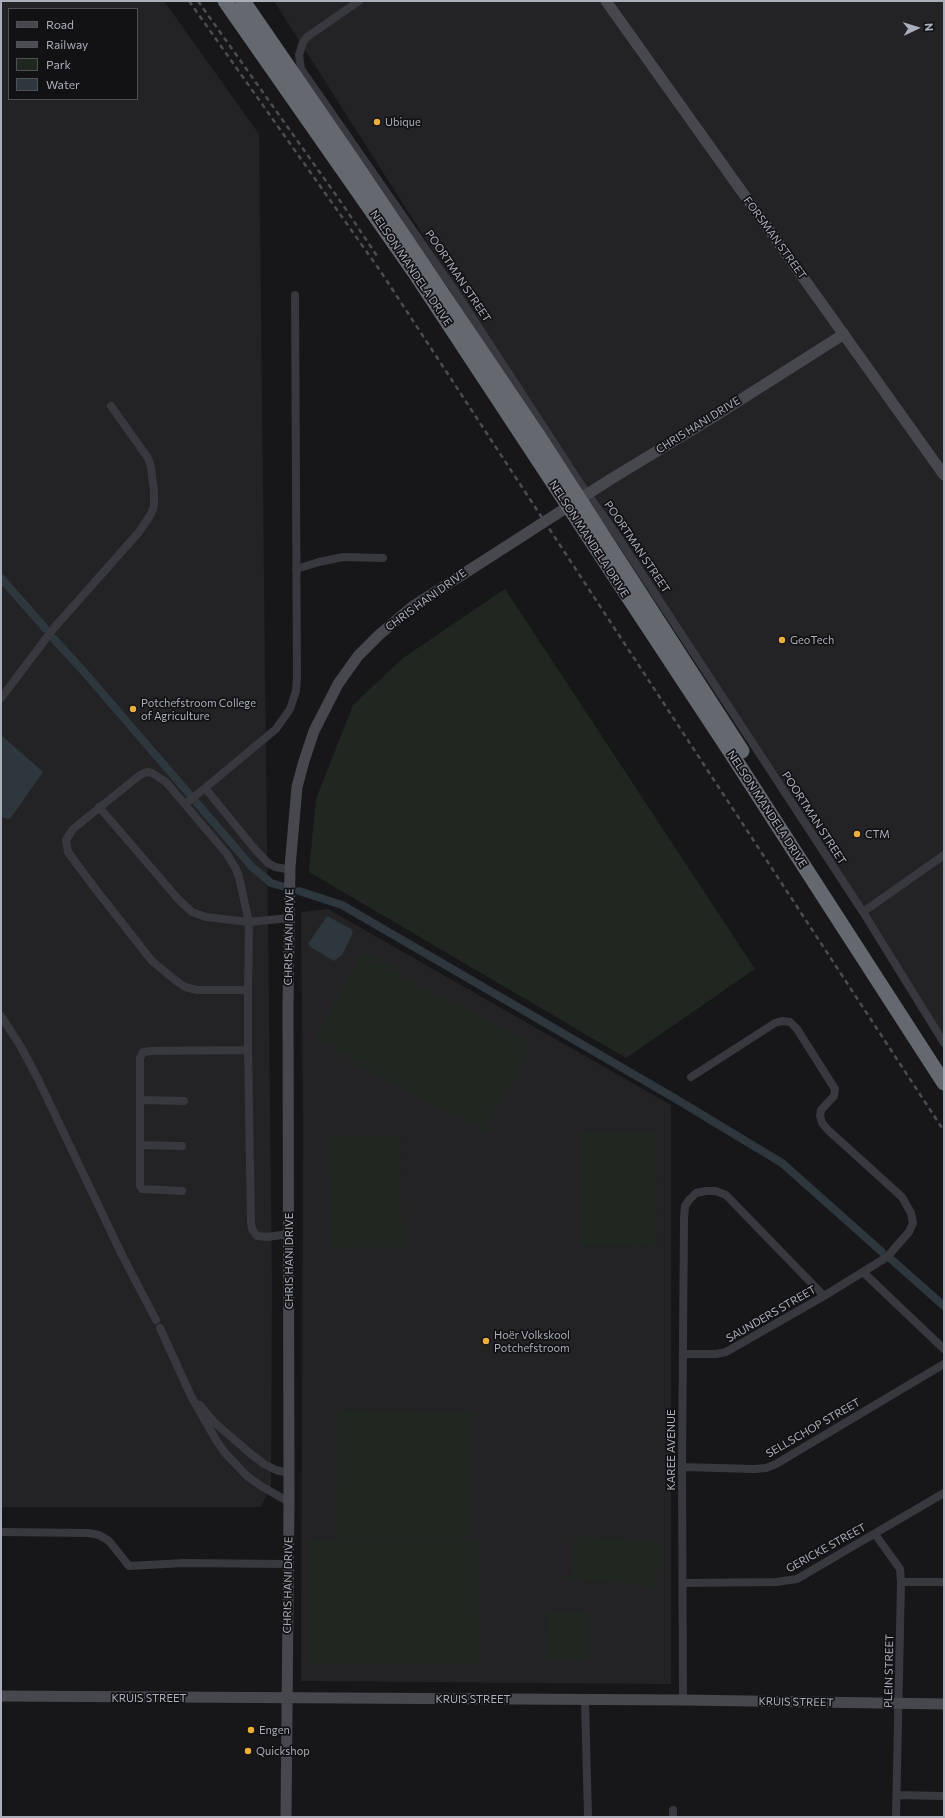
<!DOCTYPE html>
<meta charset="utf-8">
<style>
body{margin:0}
#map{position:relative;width:945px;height:1818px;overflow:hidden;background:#171719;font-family:Commissioner,sans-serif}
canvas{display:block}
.frame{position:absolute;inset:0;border:2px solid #aaafb9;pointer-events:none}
.legend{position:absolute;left:8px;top:8px;width:130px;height:92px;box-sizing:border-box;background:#121214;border:1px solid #4f5156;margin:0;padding:5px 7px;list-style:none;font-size:12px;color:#aaafb9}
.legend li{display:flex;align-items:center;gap:8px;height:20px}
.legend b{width:20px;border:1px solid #4f5156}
.north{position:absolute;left:897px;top:8px;width:40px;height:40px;-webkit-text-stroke:3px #121214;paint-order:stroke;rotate:86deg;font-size:11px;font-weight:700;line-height:16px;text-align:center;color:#aaafb9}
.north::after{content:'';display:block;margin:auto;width:14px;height:18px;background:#aaafb9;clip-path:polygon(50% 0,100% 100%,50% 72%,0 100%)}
</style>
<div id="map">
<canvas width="945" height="1818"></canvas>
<div class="frame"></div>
<ul class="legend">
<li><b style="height:5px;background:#46484e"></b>Road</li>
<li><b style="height:5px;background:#4b4d53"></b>Railway</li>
<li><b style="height:11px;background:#1f2720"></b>Park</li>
<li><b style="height:11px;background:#2d373d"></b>Water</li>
</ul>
<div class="north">N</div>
</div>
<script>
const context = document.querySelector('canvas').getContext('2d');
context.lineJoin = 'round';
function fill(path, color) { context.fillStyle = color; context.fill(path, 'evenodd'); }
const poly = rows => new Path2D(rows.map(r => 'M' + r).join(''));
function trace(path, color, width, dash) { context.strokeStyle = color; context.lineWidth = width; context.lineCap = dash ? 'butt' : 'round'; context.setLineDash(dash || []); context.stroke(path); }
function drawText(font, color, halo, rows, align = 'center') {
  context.font = font + ' Commissioner,sans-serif'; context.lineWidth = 3.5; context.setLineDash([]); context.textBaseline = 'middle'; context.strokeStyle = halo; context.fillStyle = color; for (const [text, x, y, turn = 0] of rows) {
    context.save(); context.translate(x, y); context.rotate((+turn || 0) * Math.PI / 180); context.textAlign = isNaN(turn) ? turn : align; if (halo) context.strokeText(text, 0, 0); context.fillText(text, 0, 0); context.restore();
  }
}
fill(poly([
 [1,1,164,1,259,134,272,1284,271,1486,261,1507,1,1507],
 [9,9,137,9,137,99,9,99],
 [274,1,944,1,944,1038,503,361],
 [328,909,671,1105,671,1684,301,1681,303,1123,301,912]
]), '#232326');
fill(poly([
 [505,589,755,969,626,1058,309,872,316,799,353,705,403,658],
 [362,952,531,1045,483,1132,315,1039],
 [581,1132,657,1132,656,1246,580,1245],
 [329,1136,400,1136,402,1247,330,1248],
 [337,1411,471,1412,471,1538,336,1538],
 [575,1536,660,1543,656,1586,571,1579],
 [310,1540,479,1540,480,1665,310,1665],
 [547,1612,587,1612,587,1659,546,1658]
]), '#1f2720');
fill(poly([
 [1,735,43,772,10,819,1,817],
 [327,916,351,929,353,933,342,955,334,961,312,948,308,944]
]), '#2d373d');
trace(poly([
 [1,578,45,628],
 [54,639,85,673,252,867,271,883,285,887],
 [299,891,342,905,676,1099,782,1163,882,1252],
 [892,1260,944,1306]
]), '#2d373d', 8);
trace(poly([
 [359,1,307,37,303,42,299,55,301,69,455,291,580,483,614,531,863,912,944,1043],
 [296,569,319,562,343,557,383,558],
 [1,698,54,628,139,532,151,514,154,506,154,492,151,467,148,458,111,406],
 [185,804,205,788],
 [99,807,179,900,192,912,206,917,249,922,290,918],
 [290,867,286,869,275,867,268,863,254,848,205,788,276,729,290,709,296,691,297,677,295,295],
 [863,912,944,855],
 [248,990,197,990,185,987,175,980,152,961,97,891,68,852,66,840,73,829,140,775,147,772,152,773,166,782,227,854,236,869,239,877,249,922,248,990,248,1050,251,1223,252,1229,257,1236,267,1237,289,1234],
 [1,1016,21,1047,38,1079,122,1255,156,1320],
 [140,1100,184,1101],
 [140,1145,182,1146],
 [182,1191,142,1189,140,1186,140,1058,143,1052,151,1051,248,1050],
 [864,1273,944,1349],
 [160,1328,191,1396,216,1440,225,1453,247,1476,261,1486,289,1502],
 [683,1354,716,1354,726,1352,824,1296,887,1257,909,1232,913,1223,911,1213,902,1197,828,1130,822,1123,820,1116,821,1110,834,1096,835,1089,797,1029,790,1022,782,1021,775,1023,691,1077],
 [200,1405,215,1423,251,1454,264,1464,276,1470,289,1473],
 [682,1467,754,1469,766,1468,776,1464,944,1364],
 [1,1532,88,1533,99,1535,109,1541,129,1566,184,1563,288,1564],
 [875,1534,900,1569,901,1582,896,1817],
 [901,1582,944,1582],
 [683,1583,776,1582,797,1579,944,1493],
 [585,1700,588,1817],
 [683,1700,682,1467,684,1218,685,1206,689,1200,696,1193,706,1191,716,1191,726,1195,824,1296],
 [897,1795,944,1796],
 [673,1810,673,1817]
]), '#38393e', 8);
trace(poly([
 [606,1,944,475],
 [1,1696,683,1700,944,1704],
 [286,1817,289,1502,288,1006,290,867,297,787,304,761,314,731,338,684,358,656,380,634,412,607,611,479,715,416,844,334]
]), '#46484e', 11);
trace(poly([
 [225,1,415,273,731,753,944,1083],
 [243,1,353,161,539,437,742,751]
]), '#64686f', 15);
trace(poly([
 [189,1,381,272,944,1131],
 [198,1,343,205,377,256]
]), '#4b4d53', 2.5, [5, 4]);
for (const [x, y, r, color] of [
 [377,122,4,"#eeae3a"],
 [782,640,4,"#eeae3a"],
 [133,709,4,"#eeae3a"],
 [857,834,4,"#eeae3a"],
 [486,1341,4,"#eeae3a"],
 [251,1730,4,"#eeae3a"],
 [248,1751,4,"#eeae3a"]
]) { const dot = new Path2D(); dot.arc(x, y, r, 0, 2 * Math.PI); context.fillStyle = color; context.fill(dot); trace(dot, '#121214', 1.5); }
drawText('11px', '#aaafb9', '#121214', [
 ["Ubique",385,122],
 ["GeoTech",790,640],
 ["Potchefstroom College",141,703],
 ["of Agriculture",141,716],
 ["CTM",865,834],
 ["Hoër Volkskool",494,1335],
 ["Potchefstroom",494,1348],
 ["Engen",259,1730],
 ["Quickshop",256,1751]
], 'left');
drawText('11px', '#aaafb9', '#121214', [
 ["FORSMAN STREET",775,238,54],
 ["NELSON MANDELA DRIVE",411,268,56],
 ["POORTMAN STREET",458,276,56],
 ["CHRIS HANI DRIVE",698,425,-32],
 ["NELSON MANDELA DRIVE",589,539,57],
 ["POORTMAN STREET",637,547,56],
 ["CHRIS HANI DRIVE",426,600,-36],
 ["NELSON MANDELA DRIVE",767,809,57],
 ["POORTMAN STREET",814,818,57],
 ["CHRIS HANI DRIVE",289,937,-89],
 ["CHRIS HANI DRIVE",289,1261,-90],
 ["SAUNDERS STREET",771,1314,-30],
 ["SELLSCHOP STREET",813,1428,-30],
 ["KAREE AVENUE",671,1450,-90],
 ["GERICKE STREET",826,1548,-29],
 ["CHRIS HANI DRIVE",288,1585,-89],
 ["PLEIN STREET",889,1671,-89],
 ["KRUIS STREET",149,1698],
 ["KRUIS STREET",473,1699],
 ["KRUIS STREET",796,1702,1]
]);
</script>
